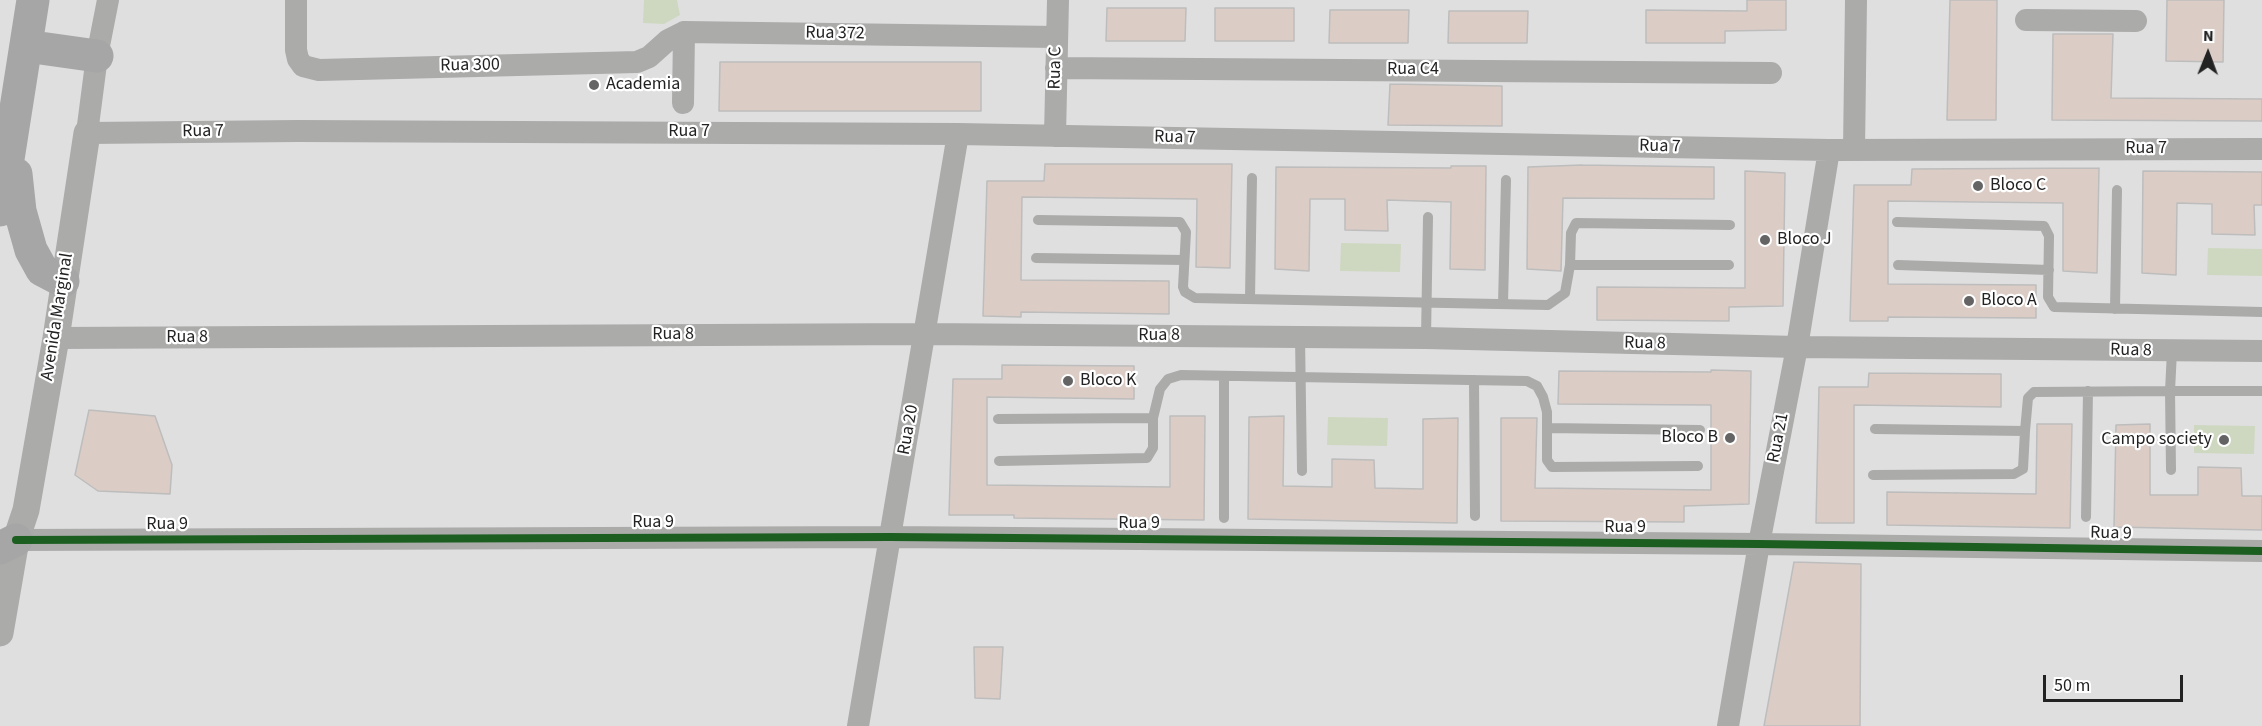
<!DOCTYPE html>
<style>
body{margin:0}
#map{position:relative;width:2262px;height:726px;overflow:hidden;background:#dfdfe0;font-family:"Source Sans 3",sans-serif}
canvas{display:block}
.north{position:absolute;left:2178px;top:24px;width:60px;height:60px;-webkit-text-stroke:4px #fff;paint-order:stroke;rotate:1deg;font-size:16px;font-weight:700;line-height:24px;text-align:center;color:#222223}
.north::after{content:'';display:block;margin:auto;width:21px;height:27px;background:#222223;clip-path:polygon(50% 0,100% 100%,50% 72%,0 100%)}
.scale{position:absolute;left:2043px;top:675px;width:140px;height:27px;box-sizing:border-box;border:3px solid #222223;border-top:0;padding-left:8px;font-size:18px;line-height:21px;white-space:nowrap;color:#222223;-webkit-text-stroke:4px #fff;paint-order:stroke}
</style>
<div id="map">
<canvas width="2262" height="726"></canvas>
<div class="north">N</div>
<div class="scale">50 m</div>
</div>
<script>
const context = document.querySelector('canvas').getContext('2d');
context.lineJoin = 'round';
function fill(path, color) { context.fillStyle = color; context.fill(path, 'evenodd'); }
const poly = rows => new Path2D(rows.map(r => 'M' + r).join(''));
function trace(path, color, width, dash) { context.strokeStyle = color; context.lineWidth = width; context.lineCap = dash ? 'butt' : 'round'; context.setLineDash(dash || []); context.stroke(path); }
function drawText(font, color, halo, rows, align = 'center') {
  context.font = font + ' "Source Sans 3",sans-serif'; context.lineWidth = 4.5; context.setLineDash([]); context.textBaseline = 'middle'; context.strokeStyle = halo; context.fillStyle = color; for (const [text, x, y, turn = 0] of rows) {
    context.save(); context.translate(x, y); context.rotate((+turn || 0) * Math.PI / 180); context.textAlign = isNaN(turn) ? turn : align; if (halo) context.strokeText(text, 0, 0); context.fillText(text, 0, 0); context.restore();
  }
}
fill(poly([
 [644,0,677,0,680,15,664,24,643,23],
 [1341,243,1401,244,1400,272,1340,271],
 [2208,248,2262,249,2262,276,2207,275],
 [1328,417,1388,418,1387,446,1327,445],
 [2194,425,2255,426,2254,454,2194,453]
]), '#ced8c0');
const building = poly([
 [1747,0,1786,0,1786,30,1725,31,1725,43,1646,43,1646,10,1747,11,1747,0],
 [1950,0,1997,0,1996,120,1947,120,1950,0],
 [2167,0,2224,0,2223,62,2166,61,2167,0],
 [1107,8,1186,8,1185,41,1106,41,1107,8],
 [1215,8,1294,8,1294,41,1215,41,1215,8],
 [1330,10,1409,10,1408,43,1329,43,1330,10],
 [1449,11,1528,11,1527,43,1448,43,1449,11],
 [2053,34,2113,34,2111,98,2262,99,2262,121,2052,120,2053,34],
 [720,62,981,62,981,111,719,111,720,62],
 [1390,84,1502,86,1502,126,1388,125,1390,84],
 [1045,164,1232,164,1230,268,1196,267,1197,199,1022,197,1021,280,1169,281,1169,314,1021,312,1021,317,983,316,987,181,1044,181,1045,164],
 [1582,165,1714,167,1714,199,1563,198,1561,271,1527,269,1528,167,1582,165],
 [1451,166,1486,166,1485,270,1450,269,1451,202,1387,200,1388,231,1345,230,1345,199,1310,199,1309,271,1275,269,1276,167,1451,168,1451,166],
 [2099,168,2097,273,2063,271,2063,203,1888,201,1888,284,2036,285,2036,318,1888,317,1888,321,1850,321,1854,185,1911,185,1912,169,2099,168],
 [1745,171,1785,173,1783,306,1729,307,1729,321,1597,320,1597,287,1745,288,1745,171],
 [2143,171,2262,172,2262,205,2254,205,2255,235,2212,234,2212,204,2177,203,2176,275,2142,273,2143,171],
 [1002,365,1134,366,1134,399,987,397,987,485,1170,487,1170,416,1205,416,1204,520,1014,518,1014,515,949,515,953,379,1002,379,1002,365],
 [1711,370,1751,371,1749,504,1684,506,1684,522,1501,521,1501,418,1537,418,1535,488,1711,490,1711,405,1558,404,1559,371,1711,372,1711,370],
 [1869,373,2001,374,2001,407,1854,405,1854,523,1816,523,1819,387,1868,387,1869,373],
 [89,410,155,416,172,465,170,494,98,491,75,475,89,410],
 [1284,416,1283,486,1332,487,1332,459,1374,460,1375,488,1423,489,1423,419,1458,418,1457,523,1248,519,1249,417,1284,416],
 [2037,424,2072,424,2070,528,1887,525,1887,492,2036,494,2037,424],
 [2150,424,2150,495,2198,495,2198,467,2241,468,2242,496,2262,496,2262,530,2114,527,2116,425,2150,424],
 [1794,562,1861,564,1860,726,1764,726,1794,562],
 [974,647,1003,647,1000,699,975,698,974,647]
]);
fill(building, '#dbcdc6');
trace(building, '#bdbdbd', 1.5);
trace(poly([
 [1038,220,1180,222,1186,232,1183,287,1185,292,1195,298,1548,305,1565,293,1570,265,1571,233,1576,223,1730,225],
 [1897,222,2044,226,2049,236,2048,297,2054,307,2262,312],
 [1036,258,1184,260],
 [1570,265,1729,265],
 [1898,265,2049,270],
 [1250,298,1252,178],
 [1503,304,1506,180],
 [2115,309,2117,190],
 [1300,337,1302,471],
 [1426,338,1428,217],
 [1224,376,1224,518],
 [1474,380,1475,516],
 [998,419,1153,418,1160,389,1168,379,1181,375,1527,381,1537,386,1543,397,1547,412,1547,460,1552,467,1698,466],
 [1547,428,1700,430],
 [1875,429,2025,431,2028,398,2034,392,2170,391,2172,351],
 [999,461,1147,458,1153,448,1153,418],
 [2171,470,2170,391,2262,391],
 [1873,475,2014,474,2023,469,2025,431],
 [2086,517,2088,391]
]), '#ababaa', 10);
trace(poly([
 [108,0,97,56,87,133,298,131,958,134,1829,150,2262,149],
 [296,0,296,50,298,59,303,66,319,70,637,62,649,57,668,40,684,32],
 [2026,20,2136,21],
 [1056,68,1771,73],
 [683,103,684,32,1057,37],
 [1055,136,1058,0],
 [1854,150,1856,0],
 [56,338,925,334,1426,338,1797,347,2262,351],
 [16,540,890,537,1759,544,2262,551],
 [858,726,958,134],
 [1728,726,1759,544,1797,347,1829,150]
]), '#ababaa', 22);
trace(poly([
 [0,633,16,540,26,510,56,338,87,133]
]), '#ababaa', 27);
trace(poly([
 [26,46,97,56],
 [16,174,20,211,31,250,42,270,63,281],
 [0,210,33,0],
 [0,548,16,540]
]), '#a6a6a6', 33);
trace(poly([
 [16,540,890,537,1759,544,2262,551]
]), '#1b5e20', 8);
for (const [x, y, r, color] of [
 [594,85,6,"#646465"],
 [1978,186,6,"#646465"],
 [1765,240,6,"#646465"],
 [1969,301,6,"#646465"],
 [1068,381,6,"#646465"],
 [1730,438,6,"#646465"],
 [2224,440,6,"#646465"]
]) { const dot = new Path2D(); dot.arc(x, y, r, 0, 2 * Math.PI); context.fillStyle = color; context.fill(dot); trace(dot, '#fff', 2); }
drawText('18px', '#222223', '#fff', [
 ["Rua 372",835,34,1],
 ["Rua 300",470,66,-1],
 ["Rua C",1056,68,-89],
 ["Rua C4",1413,70],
 ["Rua 7",203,132,-1],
 ["Rua 7",689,132],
 ["Rua 7",1175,138,1],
 ["Rua 7",1660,147,1],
 ["Rua 7",2146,149],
 ["Avenida Marginal",58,317,-81],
 ["Rua 8",673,335],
 ["Rua 8",1159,336],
 ["Rua 8",187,338],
 ["Rua 8",1645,344,1],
 ["Rua 8",2131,351,1],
 ["Rua 20",909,430,-80],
 ["Rua 21",1779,438,-79],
 ["Rua 9",653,523],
 ["Rua 9",1139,524],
 ["Rua 9",167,525],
 ["Rua 9",1625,528],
 ["Rua 9",2111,534,1]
]);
drawText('18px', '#222223', '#fff', [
 ["Academia",606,85],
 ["Bloco C",1990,186],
 ["Bloco J",1777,240],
 ["Bloco A",1981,301],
 ["Bloco K",1080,381],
 ["Bloco B",1718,438,"right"],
 ["Campo society",2212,440,"right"]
], 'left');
</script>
